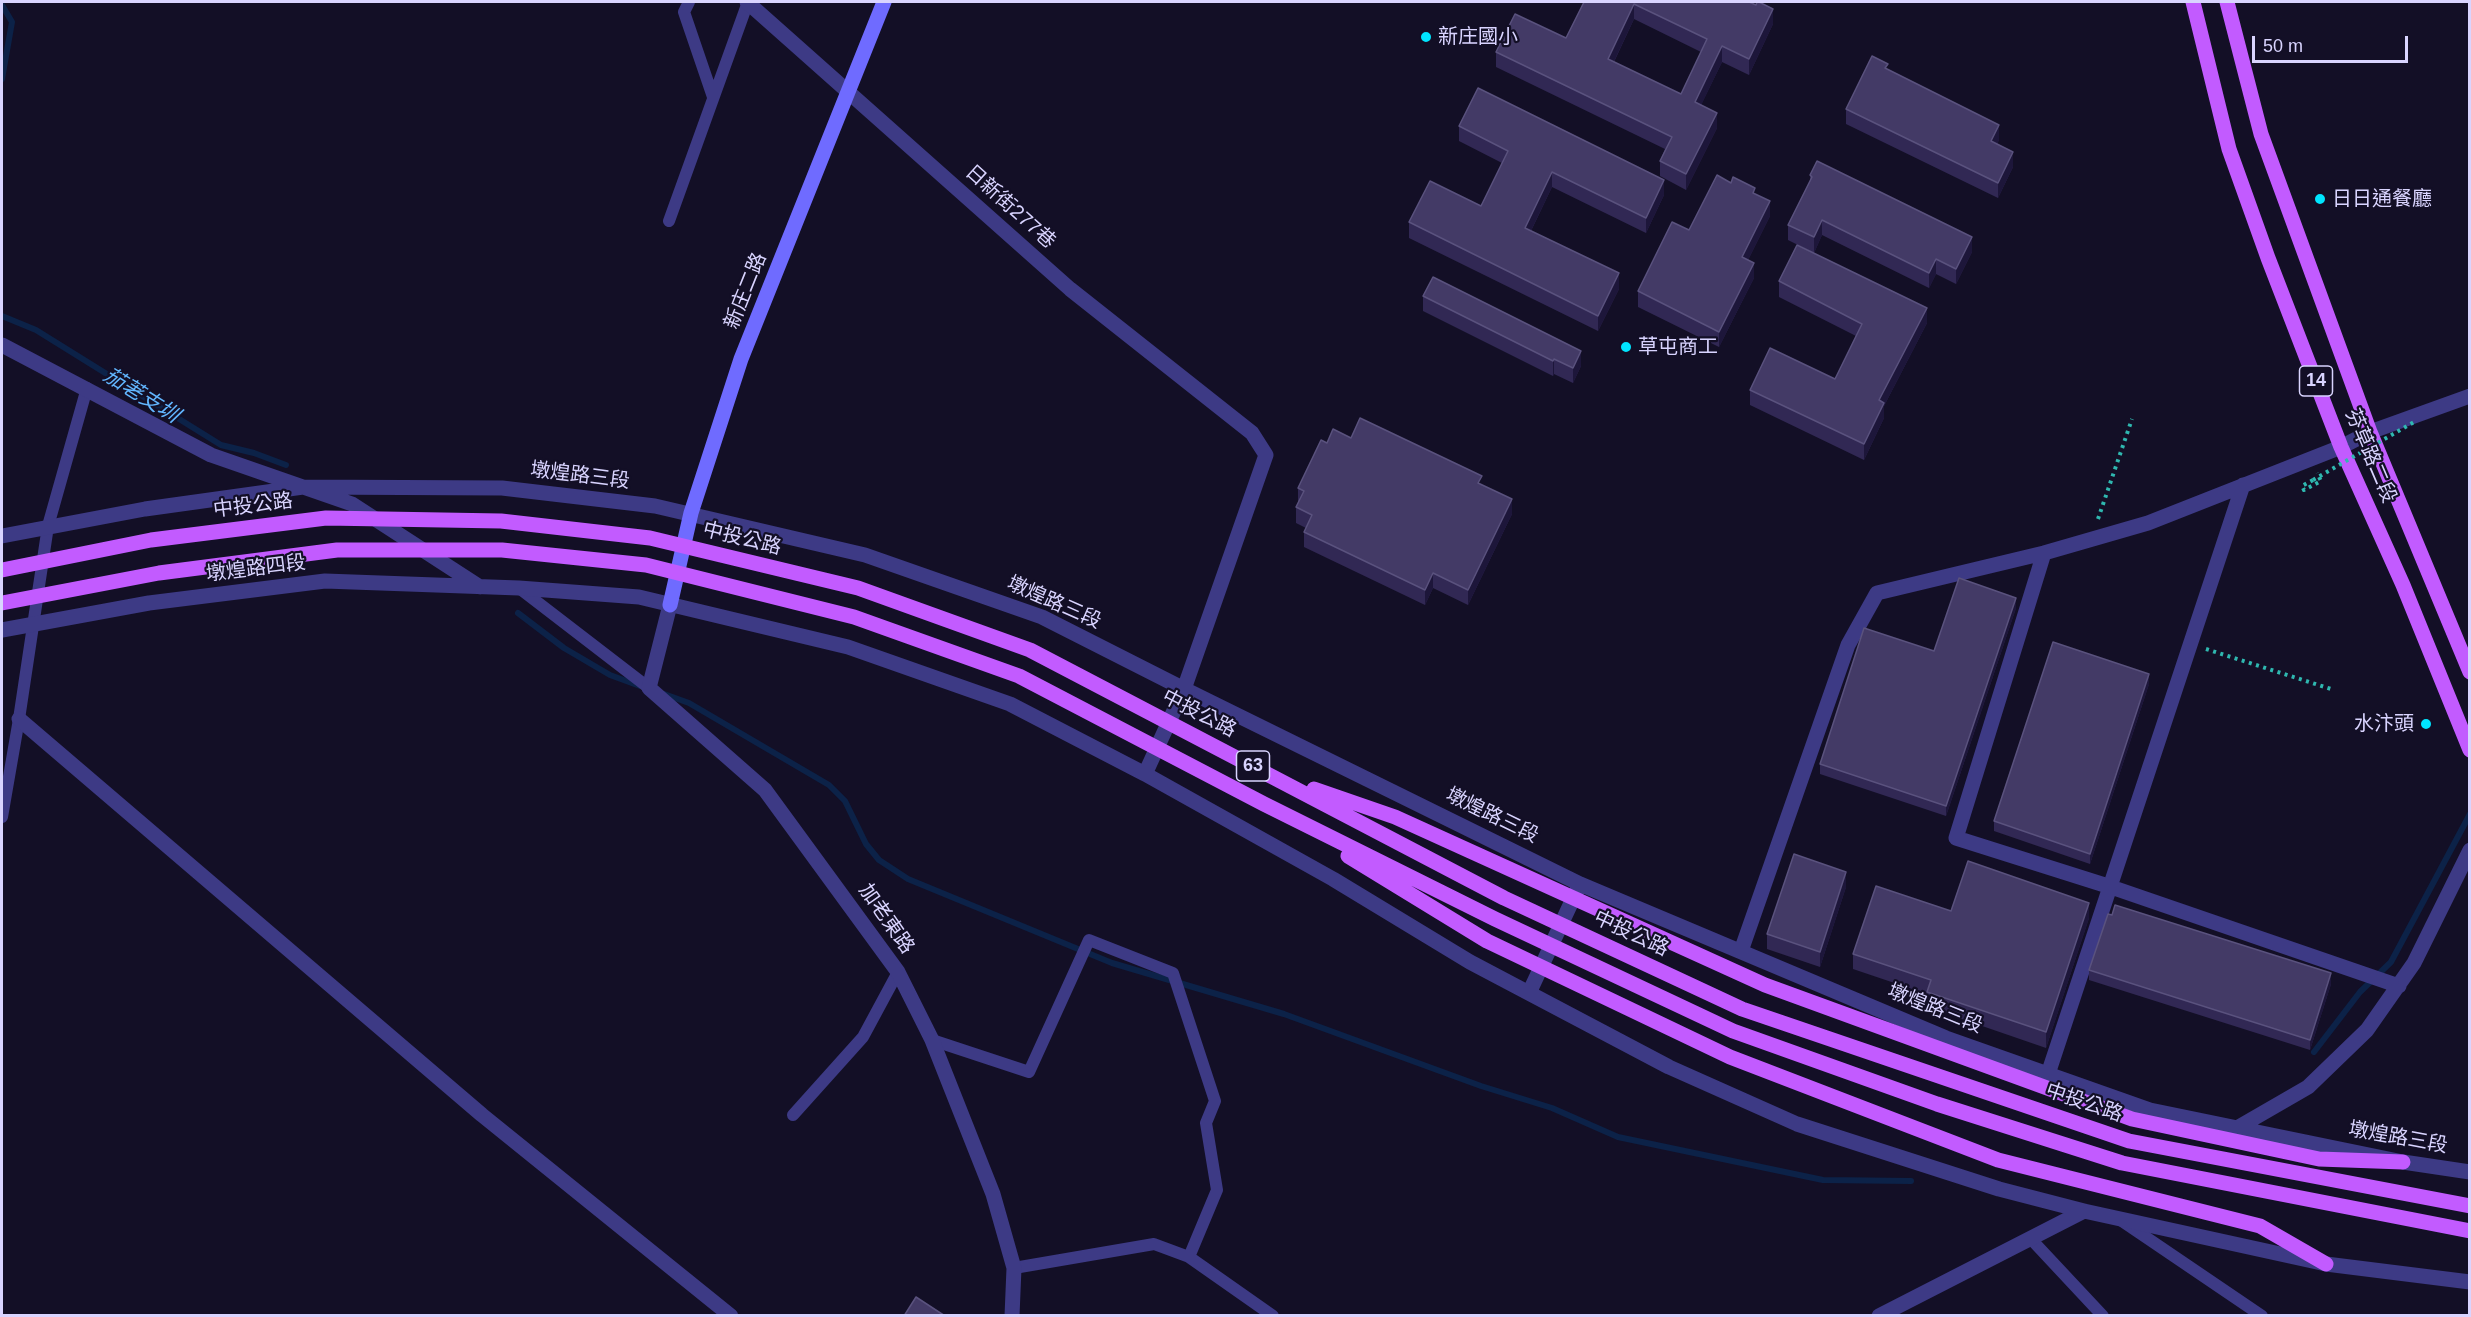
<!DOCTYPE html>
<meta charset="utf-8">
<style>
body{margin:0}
#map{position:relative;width:2471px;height:1317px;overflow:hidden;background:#130f26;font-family:Arial,sans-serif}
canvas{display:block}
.frame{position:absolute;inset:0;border:3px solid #d9d4ff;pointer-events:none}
.scale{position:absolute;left:2252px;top:36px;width:156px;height:27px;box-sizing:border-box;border:3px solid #d9d4ff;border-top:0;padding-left:8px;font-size:18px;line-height:21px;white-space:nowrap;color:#d9d4ff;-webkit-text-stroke:4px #130f26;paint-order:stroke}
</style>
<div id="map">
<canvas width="2471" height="1317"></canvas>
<div class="frame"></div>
<div class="scale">50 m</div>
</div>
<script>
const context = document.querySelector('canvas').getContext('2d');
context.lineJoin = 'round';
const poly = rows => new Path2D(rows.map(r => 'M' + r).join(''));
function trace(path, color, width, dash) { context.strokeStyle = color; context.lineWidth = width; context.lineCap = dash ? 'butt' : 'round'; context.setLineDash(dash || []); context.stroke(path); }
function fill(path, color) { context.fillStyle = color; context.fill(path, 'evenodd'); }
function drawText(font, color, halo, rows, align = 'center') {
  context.font = font + ' Arial,"Noto Sans TC",sans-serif'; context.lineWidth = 4.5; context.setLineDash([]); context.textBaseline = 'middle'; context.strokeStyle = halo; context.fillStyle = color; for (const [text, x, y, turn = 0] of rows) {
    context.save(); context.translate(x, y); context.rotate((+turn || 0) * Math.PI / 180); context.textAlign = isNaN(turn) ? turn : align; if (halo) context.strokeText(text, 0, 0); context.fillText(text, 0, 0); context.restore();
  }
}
trace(poly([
 [2,5,12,22,2,79],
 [2,316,36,330,221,445,254,453,286,465],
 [518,613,564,648,610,675,640,686],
 [664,694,689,703,829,785,845,801,866,844,879,860,908,879,1112,963,1284,1014,1481,1086,1552,1108,1618,1137,1823,1180,1911,1181],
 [2314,1052,2360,992,2391,962,2470,814]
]), '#0c2248', 6);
trace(poly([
 [2313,480,2302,486,2304,490,2321,481,2317,473],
 [2098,519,2132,419],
 [2206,649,2331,689]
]), '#2fb8b0', 4, [3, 4.5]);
trace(poly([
 [689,2,684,12,713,97],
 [669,221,748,2],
 [519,588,649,688],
 [2,817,19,719,48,526,87,388],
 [932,1040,1029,1072,1089,940,1173,973,1215,1101,1206,1123,1217,1190,1189,1257],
 [793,1115,863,1037,898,972],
 [2122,1221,2262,1316],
 [2030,1238,2103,1316],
 [1014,1268,1154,1244,1189,1257,1273,1316]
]), '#3d3a85', 12);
trace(poly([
 [747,2,1070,289,1252,433,1266,455,1184,689,1145,774],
 [2,345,211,455,352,504,480,587],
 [2,536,145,509,303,487,502,488,655,506,865,555,1042,617,1184,689,1580,884,1946,1038,2150,1110,2403,1162,2470,1172],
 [2044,553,1956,838,2111,887,2399,986],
 [670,605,649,688,765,790,898,972,932,1040,993,1194,1014,1268,1012,1316],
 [2,630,149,603,325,581,519,588,639,597,848,647,1010,704,1145,774,1333,879,1470,962,1669,1067,1797,1124,1999,1189,2084,1211,2326,1264,2470,1282],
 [19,719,482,1115,731,1316],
 [1741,951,1848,645,1877,593,2044,553,2148,523,2341,447,2370,432,2470,396],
 [1529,993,1579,886],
 [2048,1074,2243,485],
 [2237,1128,2308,1087,2367,1030,2414,963,2470,850],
 [1879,1316,2084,1211]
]), '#3d3a85', 15);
trace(poly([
 [670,605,691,513,741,359,884,2]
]), '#6f6bff', 15);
trace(poly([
 [2193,2,2229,149,2268,258,2341,447,2403,585,2470,750],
 [2227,2,2261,134,2370,432,2470,672]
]), '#c25bff', 15);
trace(poly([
 [2313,480,2414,422]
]), '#2fb8b0', 4, [3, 4.5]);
trace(poly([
 [2,570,151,540,326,518,501,521,650,538,858,588,1030,650,1504,898,1742,1009,2129,1141,2470,1206],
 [2,603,159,573,337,550,502,550,646,565,854,617,1019,676,1264,804,1495,919,1733,1031,1937,1104,2122,1163,2470,1231],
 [1314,789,1395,817,1765,985,2132,1119,2319,1159,2403,1162],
 [1348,856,1487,941,1730,1057,1998,1160,2260,1226,2326,1264]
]), '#c25bff', 15);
fill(poly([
 [1584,2,1749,2,1773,24,1749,75,1722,62,1701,105,1717,128,1686,190,1660,176,1660,161,1665,149,1496,67,1496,52,1566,38],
 [1634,19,1701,52,1681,94,1614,62],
 [1888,70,1999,140,1997,144,2013,167,1998,198,1846,124,1846,109],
 [1459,126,1664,195,1646,233,1552,187,1531,231,1619,289,1598,331,1409,238,1409,222,1481,206,1502,163,1459,141],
 [1810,175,1972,252,1956,284,1936,274,1929,288,1822,235,1814,253,1788,240,1788,225,1810,182],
 [1755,194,1770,216,1748,260,1754,278,1719,347,1638,307,1638,291,1689,230],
 [1779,281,1927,323,1884,406,1884,418,1864,460,1750,405,1750,390,1835,379,1856,336,1779,297],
 [1423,296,1581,366,1573,383,1554,374,1553,376,1423,311],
 [1351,438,1482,485,1512,514,1468,605,1433,588,1425,605,1304,547,1304,532,1306,528,1296,523,1296,507,1298,504,1298,488,1327,443],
 [2016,608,1946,816,1820,774,1820,764,1934,651],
 [2149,684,2090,864,1994,831,1994,821],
 [1846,887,1820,967,1767,949,1767,934],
 [1951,911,2089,918,2046,1048,1927,1007,1927,994,1853,969,1853,954],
 [2089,970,2331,984,2310,1050,2089,980]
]), '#312854');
fill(poly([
 [1634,4,1634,19,1608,74,1608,59],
 [1773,9,1773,24,1749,75,1749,59],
 [1722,46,1722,62,1695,118,1695,102],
 [1717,113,1717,128,1686,190,1686,174],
 [1999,125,1999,140,1991,156,1991,141],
 [2013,152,2013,167,1998,198,1998,183],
 [1552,172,1552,187,1525,243,1525,228],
 [1664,180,1664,195,1646,233,1646,218],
 [1770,201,1770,216,1742,272,1742,257],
 [1822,220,1822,235,1814,253,1814,237],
 [1972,237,1972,252,1956,284,1956,269],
 [1936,259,1936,274,1929,288,1929,273],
 [1754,263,1754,278,1719,347,1719,332],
 [1619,273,1619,289,1598,331,1598,316],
 [1927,308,1927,323,1884,406,1884,418,1864,460,1864,444,1879,400],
 [1581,351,1581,366,1573,383,1573,368],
 [1554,359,1554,374,1553,376,1553,361],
 [1512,499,1512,514,1468,605,1468,590],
 [1433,573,1433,588,1425,605,1425,590],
 [2016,598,2016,608,1946,816,1946,806],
 [2149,674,2149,684,2090,864,2090,854],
 [1846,872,1846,887,1820,967,1820,952],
 [2089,903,2089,918,2046,1048,2046,1032],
 [2331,973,2331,984,2310,1050,2310,1040]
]), '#1d163a');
const building = poly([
 [1584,2,1749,2,1756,5,1757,2,1759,2,1773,9,1749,59,1722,46,1695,102,1717,113,1686,174,1660,161,1672,137,1496,52,1515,14,1566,38,1584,2],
 [1634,4,1707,39,1681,94,1608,59,1634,4],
 [1872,56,1888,64,1885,68,1999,125,1991,141,2013,152,1998,183,1846,109,1872,56],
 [1478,88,1664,180,1646,218,1552,172,1525,228,1619,273,1598,316,1409,222,1430,181,1481,206,1508,151,1459,126,1478,88],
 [1817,161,1972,237,1956,269,1936,259,1929,273,1822,220,1814,237,1788,225,1812,177,1810,175,1817,161],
 [1717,175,1731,183,1733,177,1755,188,1753,193,1770,201,1742,257,1754,263,1719,332,1638,291,1672,222,1689,230,1717,175],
 [1797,245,1927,308,1879,400,1884,403,1864,444,1750,390,1770,348,1835,379,1862,324,1779,281,1797,245],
 [1433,277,1581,351,1573,368,1554,359,1553,361,1423,296,1433,277],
 [1360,418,1482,476,1478,483,1512,499,1468,590,1433,573,1425,590,1304,532,1312,515,1296,507,1304,491,1298,488,1321,440,1327,443,1333,429,1351,438,1360,418],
 [1959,578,2016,598,1946,806,1820,764,1864,628,1934,651,1959,578],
 [2053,642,2149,674,2090,854,1994,821,2053,642],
 [1794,854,1846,872,1820,952,1767,934,1794,854],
 [1968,861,2089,903,2046,1032,1927,992,1931,980,1853,954,1876,886,1951,911,1968,861],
 [2115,905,2331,973,2310,1040,2089,970,2108,914,2112,915,2115,905],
 [916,1297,945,1316,904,1316,916,1297]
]);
fill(building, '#433a66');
trace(building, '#5a527e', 1.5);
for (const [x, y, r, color] of [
 [1426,37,6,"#00e5ff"],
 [2320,199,6,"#00e5ff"],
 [1626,347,6,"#00e5ff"],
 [2426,724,6,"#00e5ff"]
]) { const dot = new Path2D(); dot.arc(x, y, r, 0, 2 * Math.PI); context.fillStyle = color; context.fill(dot); trace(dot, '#130f26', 2); }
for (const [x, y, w] of [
 [2316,381,33],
 [1253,766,33]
]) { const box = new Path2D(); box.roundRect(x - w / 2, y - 15, w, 30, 4.5); context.fillStyle = '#130f26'; context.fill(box); trace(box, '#d9d4ff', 1.5); }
drawText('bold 18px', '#d9d4ff', null, [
 ["14",2316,381],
 ["63",1253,766]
]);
drawText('20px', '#d9d4ff', '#130f26', [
 ["新庄國小",1438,37],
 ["日日通餐廳",2332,199],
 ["草屯商工",1638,347],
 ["水汴頭",2414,724,"right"]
], 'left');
drawText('20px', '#d9d4ff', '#130f26', [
 ["日新街277巷",1010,207,42],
 ["新庄二路",746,291,-68],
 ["芬草路二段",2370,456,67],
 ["墩煌路三段",580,476,7],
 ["中投公路",253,506,-7],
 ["中投公路",742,539,14],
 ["墩煌路四段",256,569,-7],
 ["墩煌路三段",1054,603,24],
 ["中投公路",1199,714,27],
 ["墩煌路三段",1492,816,26],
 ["加老東路",886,919,55],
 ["中投公路",1631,934,25],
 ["墩煌路三段",1935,1009,22],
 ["中投公路",2084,1103,19],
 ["墩煌路三段",2398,1138,10]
]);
drawText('italic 21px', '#62b6ff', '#130f26', [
 ["茄荖支圳",141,396,32]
]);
</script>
